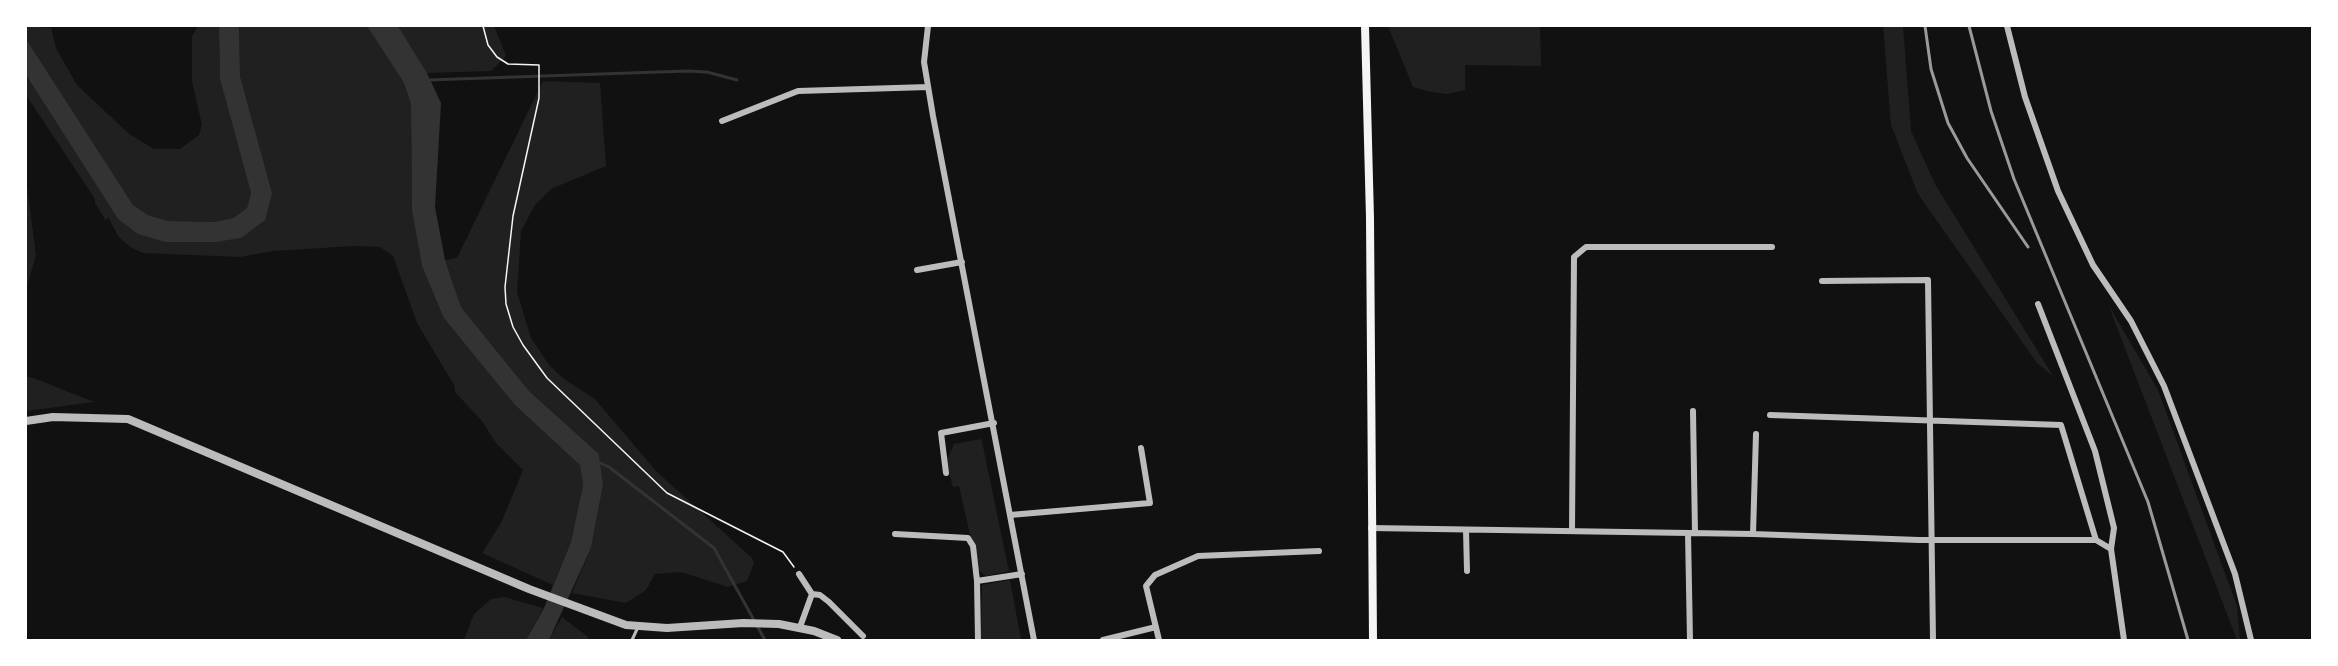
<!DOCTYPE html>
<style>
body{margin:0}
#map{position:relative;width:2338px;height:666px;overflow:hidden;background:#111;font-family:Poppins,sans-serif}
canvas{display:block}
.frame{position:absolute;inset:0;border:27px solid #fff;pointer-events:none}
</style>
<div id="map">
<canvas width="2338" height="666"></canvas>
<div class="frame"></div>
</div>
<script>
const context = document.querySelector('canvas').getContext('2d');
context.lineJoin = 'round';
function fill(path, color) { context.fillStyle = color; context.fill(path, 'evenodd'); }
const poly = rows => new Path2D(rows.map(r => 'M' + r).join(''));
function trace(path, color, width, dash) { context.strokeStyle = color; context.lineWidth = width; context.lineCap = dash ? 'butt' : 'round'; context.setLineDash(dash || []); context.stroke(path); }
fill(poly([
 [26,26,51,28,56,48,77,85,128,133,154,149,180,149,199,135,202,125,192,81,192,36,198,26,219,26,220,79,251,193,247,208,233,218,215,222,168,221,148,215,133,205,26,39],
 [239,26,367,26,404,83,411,105,412,211,422,266,515,405,580,464,583,485,571,542,553,585,482,553,501,523,523,470,496,443,482,421,455,392,454,385,417,323,393,256,380,247,354,246,273,251,240,257,143,253,130,247,118,236,108,217,106,221,95,203,95,199,26,95,26,75,118,219,165,242,217,242,241,238,272,193,240,76],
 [398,26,494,26,506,56,491,71,427,73],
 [1388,26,1540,26,1541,66,1465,65,1465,90,1447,94,1431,92,1413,87],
 [1883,26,1903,26,1911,131,1935,184,2053,376,2037,363,1918,194,1891,125],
 [543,81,600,83,606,166,551,189,535,205,521,231,517,292,531,338,549,365,564,379,595,399,656,471,752,558,754,563,747,581,728,587,681,572,655,574,646,590,626,603,572,593,591,548,603,485,599,454,529,391,461,307,445,260,457,258],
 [26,178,36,255,26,289],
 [2108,304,2158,390,2237,606,2240,640,2237,640],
 [26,376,36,379,94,402,26,411],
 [980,432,1009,571,986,576,978,570,959,486,953,487,946,462,954,444,981,439],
 [1010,580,1021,639,981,640,982,585],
 [504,597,543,608,526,640,464,640,474,614,491,599],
 [562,617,588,637,588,640,549,640]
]), '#202020');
fill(poly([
 [219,26,239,26,240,76,272,193,265,220,241,238,217,242,165,242,138,234,118,219,26,75,26,39,133,205,148,215,168,221,215,222,233,218,247,208,251,193,220,79],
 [367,26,398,26,427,73,441,103,435,207,445,260,461,307,529,391,599,454,603,485,591,548,549,640,526,640,544,608,571,542,583,485,580,465,515,405,444,318,422,266,412,211,411,105,404,83]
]), '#333');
trace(poly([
 [428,80,687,71,707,72,737,80],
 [598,462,609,467,714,548,765,640]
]), '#333', 3);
trace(poly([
 [483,26,488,45,497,57,508,64,539,65,539,98,513,216,505,287,506,304,513,327,523,345,547,378,667,493,783,552,794,567]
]), '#f5f5f5', 1.5);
trace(poly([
 [632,640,638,627]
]), '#bcbcbc', 3);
trace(poly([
 [928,26,924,62,933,116,1034,640],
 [2007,26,2025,97,2058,191,2093,265,2131,321,2164,386,2235,574,2251,640],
 [722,121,798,91,928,87],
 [917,270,962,262],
 [1822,281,1928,280,1933,640],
 [1693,411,1695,533],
 [1770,415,2061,425,2096,540,2111,549,2114,528,2095,451,2038,304],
 [946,473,941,433,994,423],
 [1010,515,1150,503,1141,448],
 [1371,528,1753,534,1919,540,2096,540],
 [1466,530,1467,571],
 [1572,531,1574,257,1586,247,1772,247],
 [1688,533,1690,640],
 [895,534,968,538,973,546,977,581,978,640],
 [1753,534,1756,434],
 [2111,549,2124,640],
 [799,574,812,594],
 [977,581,1022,574],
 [812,594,820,595,829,602,863,636],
 [800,627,812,594],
 [1103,640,1156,627],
 [1159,640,1146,586,1155,575,1198,556,1319,551]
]), '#bcbcbc', 6);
trace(poly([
 [26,421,53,417,128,419,529,589,626,625,667,628,743,623,779,624,814,631,837,640]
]), '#bcbcbc', 8);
trace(poly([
 [1365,26,1370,218,1373,640]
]), '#f5f5f5', 8);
trace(poly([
 [1925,26,1931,69,1948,123,1967,158,2028,247],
 [1969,26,1991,111,2014,179,2148,502,2188,640]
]), '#9a9a9a', 3);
</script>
